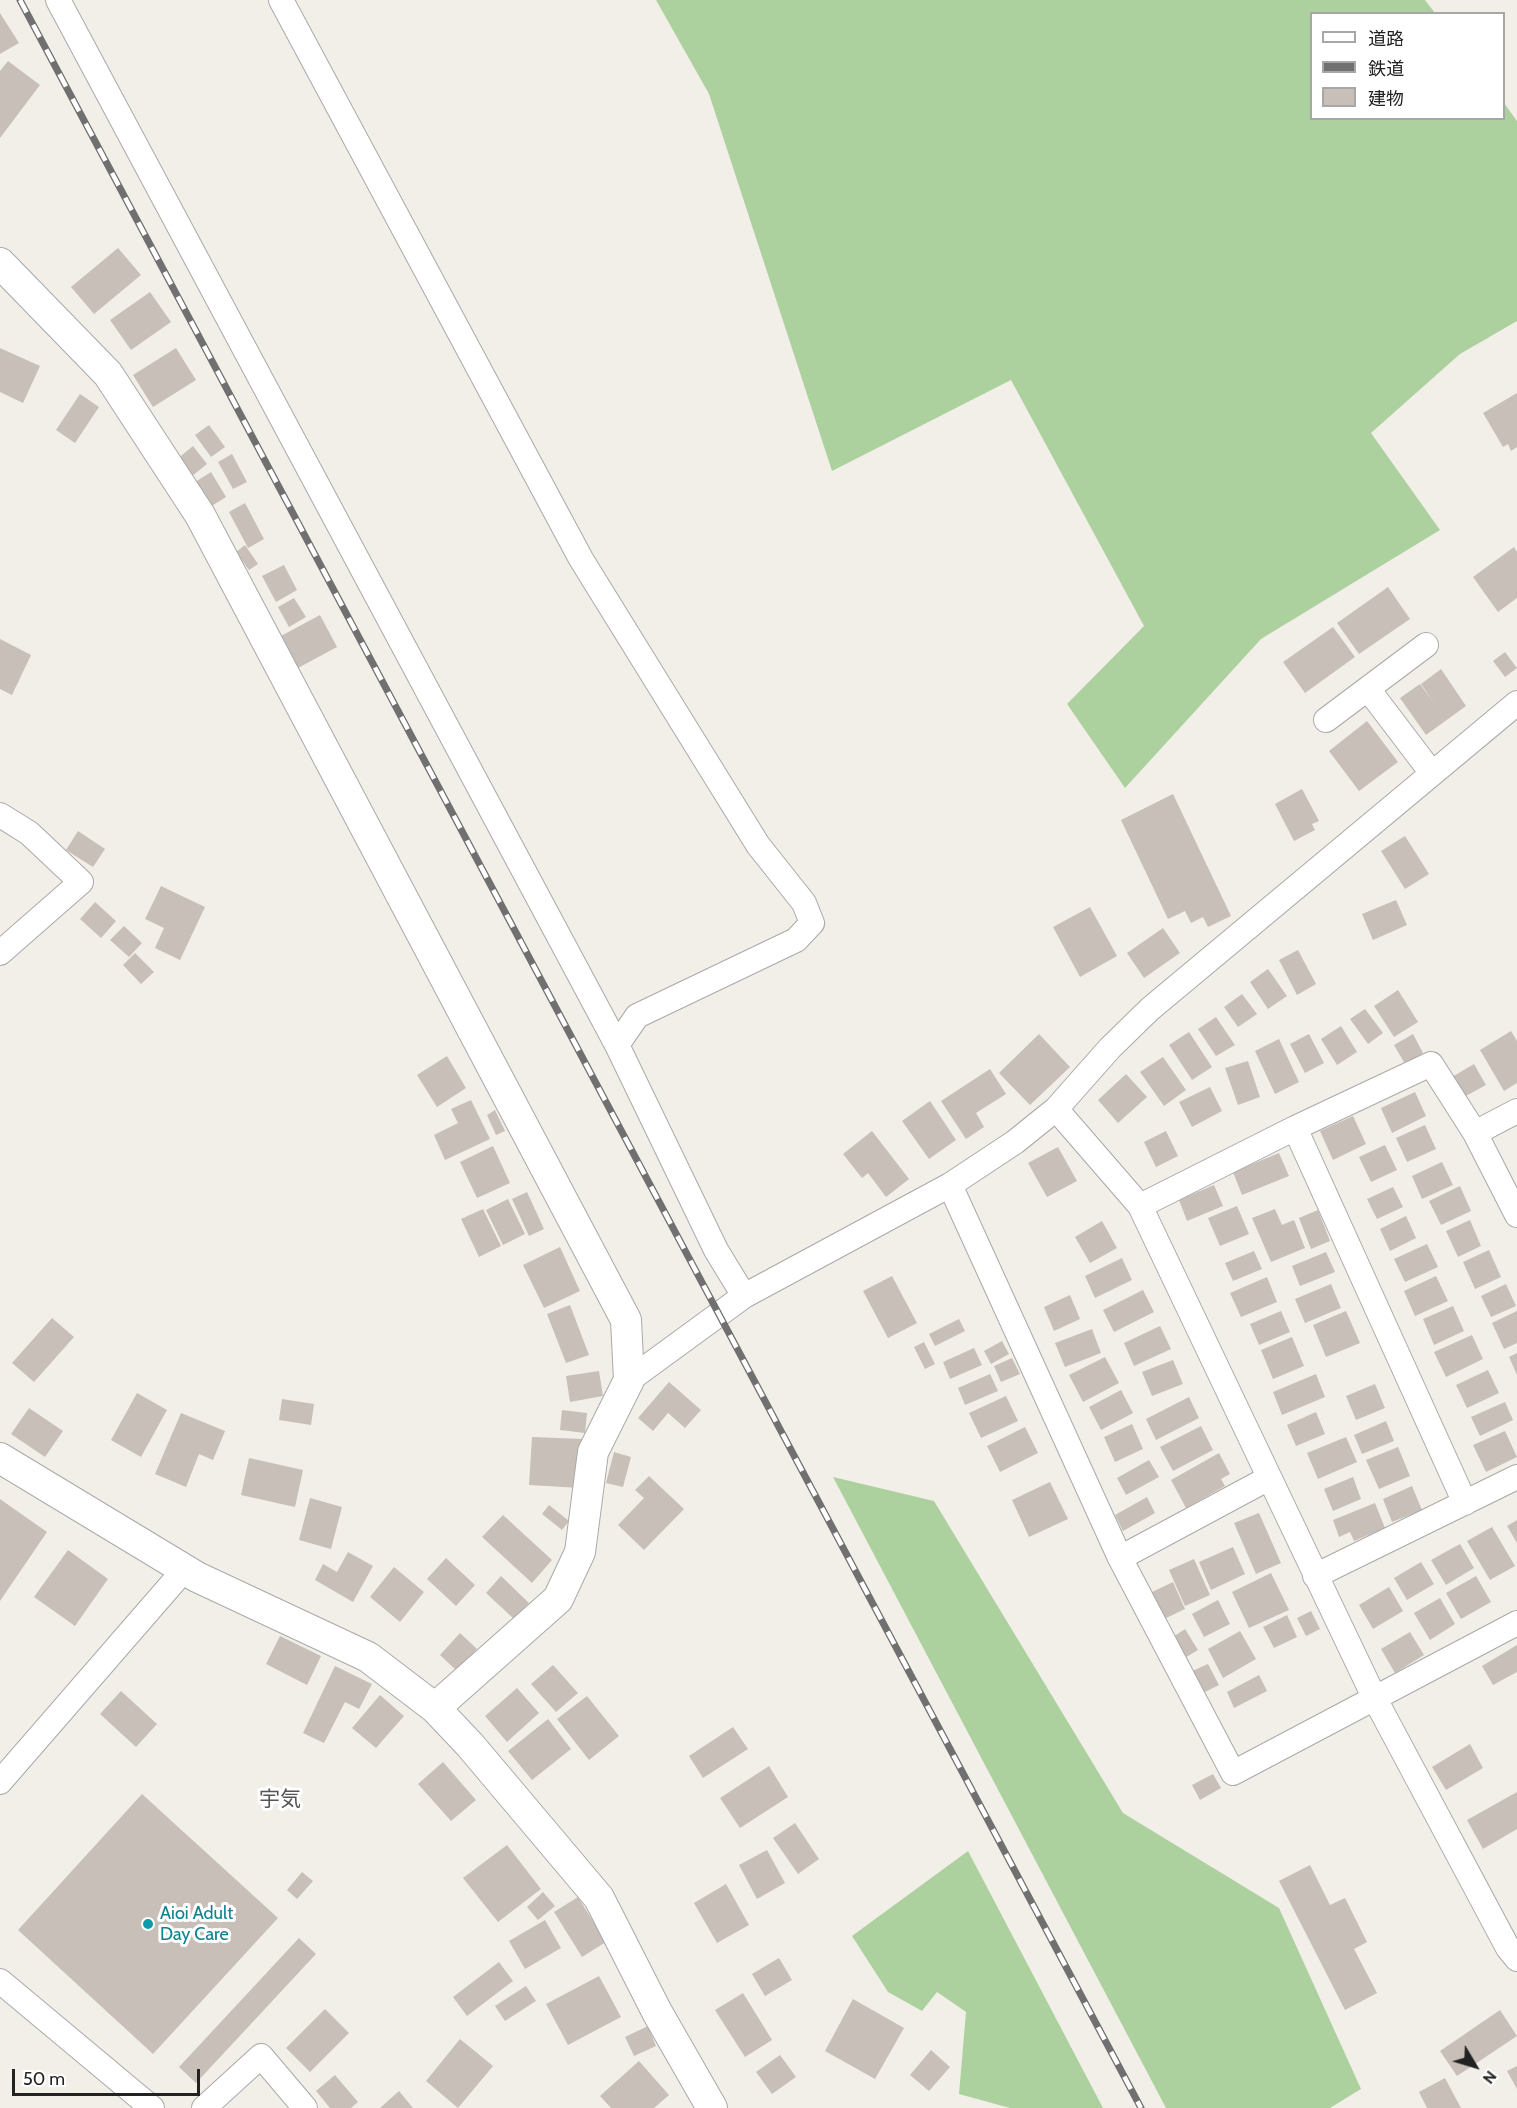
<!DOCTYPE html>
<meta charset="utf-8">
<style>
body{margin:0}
#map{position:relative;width:1517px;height:2108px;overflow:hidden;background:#f2efe9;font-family:Cabin,"Noto Sans JP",sans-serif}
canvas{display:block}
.legend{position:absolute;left:1310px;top:12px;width:195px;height:108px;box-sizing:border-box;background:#fff;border:2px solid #a7a7a7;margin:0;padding:8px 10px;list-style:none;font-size:18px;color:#222}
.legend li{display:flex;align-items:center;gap:12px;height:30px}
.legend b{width:30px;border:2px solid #a7a7a7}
.north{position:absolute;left:1445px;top:2036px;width:60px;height:60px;-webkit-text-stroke:4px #fff;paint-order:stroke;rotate:128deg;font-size:16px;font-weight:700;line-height:24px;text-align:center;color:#222}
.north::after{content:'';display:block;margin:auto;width:21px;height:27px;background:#222;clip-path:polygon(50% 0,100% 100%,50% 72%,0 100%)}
.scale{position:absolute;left:12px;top:2069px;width:188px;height:27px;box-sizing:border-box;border:3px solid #222;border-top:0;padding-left:8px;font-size:18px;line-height:21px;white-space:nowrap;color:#222;-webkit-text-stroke:4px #fff;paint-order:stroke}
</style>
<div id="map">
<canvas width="1517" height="2108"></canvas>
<ul class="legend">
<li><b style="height:8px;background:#fff"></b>道路</li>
<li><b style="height:8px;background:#707070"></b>鉄道</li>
<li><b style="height:16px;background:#c7bfb8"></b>建物</li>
</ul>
<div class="north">N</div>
<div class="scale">50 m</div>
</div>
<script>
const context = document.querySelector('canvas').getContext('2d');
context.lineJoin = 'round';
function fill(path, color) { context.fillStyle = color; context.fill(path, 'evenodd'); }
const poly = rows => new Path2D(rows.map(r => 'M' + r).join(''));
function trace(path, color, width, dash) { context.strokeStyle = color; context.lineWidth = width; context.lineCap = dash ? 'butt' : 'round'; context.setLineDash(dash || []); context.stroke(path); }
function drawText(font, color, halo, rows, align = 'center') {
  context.font = font + ' Cabin,"Noto Sans JP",sans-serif'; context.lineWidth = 6; context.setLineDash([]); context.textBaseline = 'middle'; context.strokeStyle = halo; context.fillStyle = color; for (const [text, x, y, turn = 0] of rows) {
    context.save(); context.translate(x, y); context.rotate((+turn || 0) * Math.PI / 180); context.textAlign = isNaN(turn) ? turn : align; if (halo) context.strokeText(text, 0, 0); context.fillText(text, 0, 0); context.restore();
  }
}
fill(poly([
 [656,0,1425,0,1435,13,1312,14,1312,118,1504,118,1504,103,1517,121,1517,321,1460,354,1371,433,1440,530,1261,639,1125,788,1067,704,1144,626,1011,380,832,471,709,94],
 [833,1477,934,1501,1123,1813,1279,1908,1361,2089,1330,2108,1166,2108],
 [968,1851,1103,2108,1010,2108,959,2094,966,2012,937,1992,922,2011,888,1992,852,1936]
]), '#add19e');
fill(poly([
 [0,13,19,43,0,54],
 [8,61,40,85,0,138,0,71],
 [118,248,141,275,94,314,71,287],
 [150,292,171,322,131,350,110,320],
 [0,348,40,366,23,403,0,392],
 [176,348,196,380,153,407,133,375],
 [1517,393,1517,447,1511,451,1508,444,1503,447,1483,413],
 [80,394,99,407,75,443,56,430],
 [209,425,225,447,211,457,195,435],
 [193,446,207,464,191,477,177,459],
 [232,454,247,482,233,489,218,462],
 [211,472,226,497,210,507,195,482],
 [245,503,264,539,248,548,229,512],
 [245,545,258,564,249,570,236,552],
 [1514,547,1517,552,1517,598,1498,612,1473,577],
 [284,565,297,590,276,602,262,576],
 [1388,587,1410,619,1359,654,1337,623],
 [294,598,306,617,289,627,278,607],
 [320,615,337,647,298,668,281,636],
 [1333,627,1355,657,1305,693,1283,662],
 [0,639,31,655,12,695,0,689],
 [1505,652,1517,668,1505,677,1493,661],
 [1441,669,1466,706,1426,735,1400,698,1420,684,1435,704,1421,684],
 [1367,721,1398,762,1359,791,1329,751],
 [1302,789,1319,821,1312,824,1315,830,1294,841,1275,804],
 [1173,794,1231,916,1208,927,1203,917,1191,923,1185,911,1168,919,1121,820],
 [78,831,105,849,93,867,66,850],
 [1405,836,1429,874,1405,889,1381,851],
 [161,886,205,907,180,960,155,948,164,928,145,919],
 [1396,900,1407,925,1373,940,1362,914],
 [95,902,116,921,101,938,80,919],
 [1090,907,1117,956,1080,977,1053,927],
 [124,926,142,943,129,957,110,940],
 [1163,928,1180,953,1144,978,1127,953],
 [1298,950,1316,984,1297,995,1279,960],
 [135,953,154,972,141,984,123,965],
 [1268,969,1287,996,1268,1009,1250,982],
 [1398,990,1418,1022,1394,1037,1374,1006],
 [1242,994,1257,1014,1238,1027,1224,1007],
 [1365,1009,1383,1033,1368,1044,1350,1019],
 [1216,1017,1235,1045,1216,1056,1198,1029],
 [1341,1026,1357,1052,1337,1065,1321,1039],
 [1511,1031,1517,1041,1517,1083,1504,1091,1480,1050],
 [1189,1032,1212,1067,1192,1080,1169,1045],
 [1039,1034,1070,1067,1030,1105,999,1073],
 [1309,1034,1324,1063,1305,1073,1290,1044],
 [1413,1034,1423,1053,1405,1064,1394,1045],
 [1279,1039,1299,1082,1275,1094,1255,1051],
 [447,1056,466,1088,437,1107,417,1075],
 [1163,1057,1186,1090,1164,1106,1140,1072],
 [1248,1061,1260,1097,1238,1105,1225,1068],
 [1474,1064,1486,1085,1464,1097,1452,1077],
 [990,1069,1006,1094,976,1113,984,1127,966,1139,941,1101],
 [1126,1074,1147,1097,1118,1123,1098,1100],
 [1210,1087,1222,1111,1192,1127,1179,1102],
 [1415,1092,1426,1116,1392,1133,1381,1108],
 [471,1100,490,1139,445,1160,434,1135,458,1123,451,1109],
 [930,1101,956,1140,929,1159,902,1121],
 [495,1110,505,1131,496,1135,487,1115],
 [1353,1116,1366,1144,1333,1160,1320,1131],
 [1425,1125,1436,1149,1407,1162,1396,1138],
 [872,1131,909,1179,886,1197,868,1173,862,1178,843,1154],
 [1166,1131,1178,1156,1156,1167,1144,1142],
 [1385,1145,1397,1170,1371,1182,1359,1157],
 [493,1146,510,1183,477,1198,460,1162],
 [1058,1147,1077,1181,1047,1197,1028,1163],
 [1279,1153,1289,1176,1242,1195,1233,1172],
 [1442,1162,1453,1185,1422,1199,1412,1176],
 [1214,1185,1223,1206,1187,1221,1179,1200],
 [1460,1186,1471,1211,1441,1225,1429,1201],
 [1393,1187,1403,1207,1377,1219,1367,1199],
 [527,1192,544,1229,529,1236,512,1199],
 [508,1199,525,1234,503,1245,486,1210],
 [1237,1206,1249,1234,1220,1246,1208,1218],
 [483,1209,501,1246,479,1257,461,1219],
 [1275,1209,1282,1225,1294,1220,1305,1248,1271,1262,1252,1218],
 [1318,1210,1330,1241,1311,1249,1299,1218],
 [1406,1216,1416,1238,1390,1251,1380,1229],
 [1470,1220,1481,1246,1458,1257,1446,1231],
 [1102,1221,1117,1248,1090,1263,1075,1237],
 [1427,1244,1438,1267,1405,1282,1394,1259],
 [560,1247,580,1291,544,1308,523,1265],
 [1489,1250,1501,1277,1475,1289,1463,1262],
 [1254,1251,1262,1269,1233,1281,1225,1263],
 [1326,1252,1335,1272,1300,1286,1292,1266],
 [1122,1258,1132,1280,1095,1298,1085,1276],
 [892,1276,917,1323,888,1338,863,1291],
 [1436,1276,1448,1301,1415,1316,1404,1291],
 [1267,1277,1277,1302,1241,1317,1230,1293],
 [1331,1284,1341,1308,1305,1323,1295,1299],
 [1506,1284,1516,1306,1491,1317,1481,1296],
 [1143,1290,1154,1312,1114,1332,1103,1310],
 [1070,1295,1080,1319,1054,1331,1044,1307],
 [570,1305,589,1355,566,1363,547,1314],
 [1453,1306,1464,1331,1434,1345,1423,1319],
 [1281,1311,1290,1332,1259,1345,1250,1324],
 [1346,1311,1360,1343,1326,1357,1313,1325],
 [1517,1311,1517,1343,1504,1349,1492,1323],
 [52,1318,74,1337,34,1382,12,1363],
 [959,1319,965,1331,935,1346,929,1334],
 [1160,1326,1171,1349,1134,1366,1124,1343],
 [1092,1329,1101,1353,1065,1367,1055,1343],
 [1472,1335,1483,1359,1446,1377,1434,1352],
 [1292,1337,1304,1366,1273,1379,1261,1350],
 [1002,1341,1009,1354,991,1364,984,1351],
 [924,1342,935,1364,925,1369,914,1347],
 [974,1348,982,1365,950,1379,943,1362],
 [1517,1353,1517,1375,1509,1357],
 [1105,1357,1119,1383,1083,1402,1069,1375],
 [1012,1358,1020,1374,1001,1382,994,1366],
 [1173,1360,1183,1384,1152,1396,1142,1372],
 [1488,1370,1499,1393,1467,1408,1456,1385],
 [599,1371,603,1396,570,1402,566,1376],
 [990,1374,998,1391,965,1405,958,1388],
 [1316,1374,1325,1397,1282,1415,1273,1392],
 [669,1382,701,1410,685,1428,668,1413,653,1431,638,1418],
 [1375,1384,1385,1408,1356,1420,1346,1396],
 [1121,1390,1133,1413,1101,1430,1089,1407],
 [137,1393,167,1410,141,1457,111,1440],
 [1006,1396,1018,1421,981,1438,969,1413],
 [1189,1397,1199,1418,1156,1440,1146,1419],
 [282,1399,314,1404,311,1425,279,1420],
 [1505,1402,1513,1420,1480,1436,1471,1417],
 [29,1408,63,1431,45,1457,11,1434],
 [562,1410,587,1413,585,1433,560,1430],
 [1316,1412,1325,1434,1296,1446,1287,1425],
 [181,1413,225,1431,213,1460,199,1454,186,1487,155,1474],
 [1386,1421,1394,1441,1362,1454,1354,1435],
 [1132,1424,1143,1449,1115,1462,1104,1437],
 [1201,1426,1213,1450,1173,1471,1160,1447],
 [1025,1427,1038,1453,1000,1472,987,1446],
 [1505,1431,1517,1457,1486,1472,1473,1445],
 [532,1437,583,1439,580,1488,529,1485],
 [1346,1437,1357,1462,1318,1479,1307,1453],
 [1398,1447,1410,1476,1379,1489,1366,1460],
 [614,1452,631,1457,623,1487,606,1483],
 [1219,1453,1230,1474,1221,1479,1225,1486,1186,1508,1171,1480],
 [249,1458,303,1470,295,1507,241,1495],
 [1149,1460,1159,1477,1126,1495,1117,1478],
 [649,1476,684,1509,644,1550,618,1525,644,1498,635,1490],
 [1353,1477,1361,1499,1333,1511,1324,1489],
 [1050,1482,1068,1519,1029,1537,1012,1500],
 [1412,1486,1422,1510,1392,1522,1383,1499],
 [1147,1497,1155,1513,1123,1531,1115,1515],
 [310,1498,342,1507,331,1549,299,1540],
 [0,1499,47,1532,0,1601],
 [1375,1503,1385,1528,1354,1541,1350,1532,1339,1537,1333,1520],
 [549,1505,569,1521,562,1530,542,1514],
 [1259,1513,1281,1563,1256,1574,1234,1523],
 [503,1515,552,1560,532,1583,482,1537],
 [1517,1520,1517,1543,1507,1526],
 [1492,1527,1515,1566,1490,1580,1467,1541],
 [1460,1544,1474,1568,1446,1585,1431,1560],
 [1233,1547,1245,1574,1211,1590,1199,1562],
 [68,1550,108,1579,75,1626,34,1597],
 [348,1552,373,1566,353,1602,315,1580,323,1564,337,1572],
 [446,1558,475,1585,456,1606,427,1579],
 [1194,1559,1210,1595,1185,1606,1169,1570],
 [1421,1562,1434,1584,1407,1600,1394,1578],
 [394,1567,424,1592,400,1622,370,1597],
 [1271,1573,1289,1610,1249,1628,1232,1592],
 [501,1576,529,1603,514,1619,486,1593],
 [1476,1576,1491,1602,1461,1619,1446,1593],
 [1173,1582,1185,1609,1162,1620,1150,1593],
 [1389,1587,1403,1611,1373,1629,1359,1605],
 [1440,1598,1455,1624,1430,1640,1414,1613],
 [1218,1600,1230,1624,1204,1637,1192,1614],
 [1311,1611,1320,1629,1306,1636,1297,1618],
 [1287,1615,1297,1637,1274,1648,1263,1627],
 [1185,1629,1198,1650,1183,1659,1170,1639],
 [1240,1631,1256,1659,1223,1678,1208,1649],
 [1410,1632,1424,1655,1395,1673,1381,1649],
 [460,1633,477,1649,457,1671,440,1655],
 [280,1636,321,1656,307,1685,266,1664],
 [1517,1645,1517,1672,1493,1685,1482,1666],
 [1208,1664,1219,1685,1201,1694,1190,1672],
 [553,1665,578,1693,556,1712,531,1684],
 [335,1666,372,1684,359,1709,345,1702,324,1743,303,1733],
 [1259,1675,1267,1691,1234,1708,1227,1692],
 [517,1688,539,1713,507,1742,485,1716],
 [121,1691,157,1724,136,1747,100,1714],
 [380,1695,404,1716,376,1748,352,1728],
 [587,1696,619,1736,589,1760,557,1719],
 [548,1719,571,1749,532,1780,508,1751],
 [733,1727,748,1749,703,1778,689,1756],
 [1470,1744,1483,1768,1446,1790,1432,1767],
 [443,1762,476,1800,451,1821,418,1784],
 [769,1766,788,1797,740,1828,720,1798],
 [1213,1774,1221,1788,1200,1800,1192,1785],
 [1517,1792,1517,1829,1483,1849,1467,1820],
 [142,1794,278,1918,153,2054,18,1930],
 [795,1823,819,1859,798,1874,773,1838],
 [507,1845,541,1889,498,1922,463,1878],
 [767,1850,785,1883,757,1899,739,1865],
 [1310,1865,1330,1905,1345,1898,1367,1942,1354,1949,1377,1993,1345,2010,1279,1881],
 [302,1872,313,1881,297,1899,287,1890],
 [726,1884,749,1925,717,1943,694,1903],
 [543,1892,555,1906,538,1920,527,1907],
 [578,1897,606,1942,582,1957,554,1912],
 [545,1920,561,1948,525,1969,509,1941],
 [299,1938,316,1954,196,2083,179,2067],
 [779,1958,792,1980,765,1996,752,1974],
 [499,1962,513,1981,467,2016,453,1997],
 [599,1976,621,2017,568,2045,546,2004],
 [526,1986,536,2001,505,2021,495,2006],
 [743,1993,772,2040,745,2057,715,2010],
 [853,1999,904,2028,875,2079,825,2051],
 [325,2009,349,2033,310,2072,286,2048],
 [1500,2010,1517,2036,1457,2076,1440,2051],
 [648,2026,656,2046,634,2056,625,2037],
 [460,2039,493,2066,458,2108,426,2081],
 [931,2050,950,2067,929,2091,910,2075],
 [780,2055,796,2077,772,2094,756,2072],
 [639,2061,669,2095,654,2108,611,2108,600,2096],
 [1517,2066,1517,2089,1507,2071],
 [335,2075,358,2102,351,2108,330,2108,316,2091],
 [1445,2078,1461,2108,1427,2108,1419,2092],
 [399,2091,413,2108,380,2108]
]), '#c7bfb8');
const minor = poly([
 [58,0,617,1045,716,1250,744,1296],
 [281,0,581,559,758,845,804,903,812,923,796,940,637,1016,617,1045],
 [1368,689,1431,772],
 [1326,720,1426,645],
 [0,815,29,833,81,882,0,953],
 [1056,1109,1140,1206,1374,1697,1508,1948,1517,1959],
 [1517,1111,1475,1133,1517,1215],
 [1295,1128,1465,1503],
 [950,1185,1120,1558,1233,1773,1517,1623],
 [1140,1206,1295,1128,1431,1064,1475,1133],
 [629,1380,744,1296,950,1185,1015,1142,1056,1109,1110,1048,1150,1009,1517,703],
 [1120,1558,1269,1478],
 [1315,1576,1517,1477],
 [0,1782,184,1570],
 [0,1981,152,2108],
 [204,2108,261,2056,305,2108]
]);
const tertiary = poly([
 [0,263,108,374,200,515,626,1320,629,1380,593,1452,580,1552,558,1599,435,1708],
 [0,1458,197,1577,368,1657,435,1708,470,1745,599,1898,657,2012,712,2108]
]);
trace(minor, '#a9a9a9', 26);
trace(tertiary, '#a9a9a9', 32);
trace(minor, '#fff', 24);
trace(tertiary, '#fff', 30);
const rail = poly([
 [20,0,1141,2108]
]);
trace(rail, '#707070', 7);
trace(rail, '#fff', 4.5, [14]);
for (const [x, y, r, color] of [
 [148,1924,6,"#0f9aa8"]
]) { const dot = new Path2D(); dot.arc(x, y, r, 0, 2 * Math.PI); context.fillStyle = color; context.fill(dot); trace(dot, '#fff', 2); }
drawText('18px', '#0d838f', '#fff', [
 ["Aioi Adult",160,1914],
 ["Day Care",160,1935]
], 'left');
drawText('21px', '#555', '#fff', [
 ["宇気",280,1800]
]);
</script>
